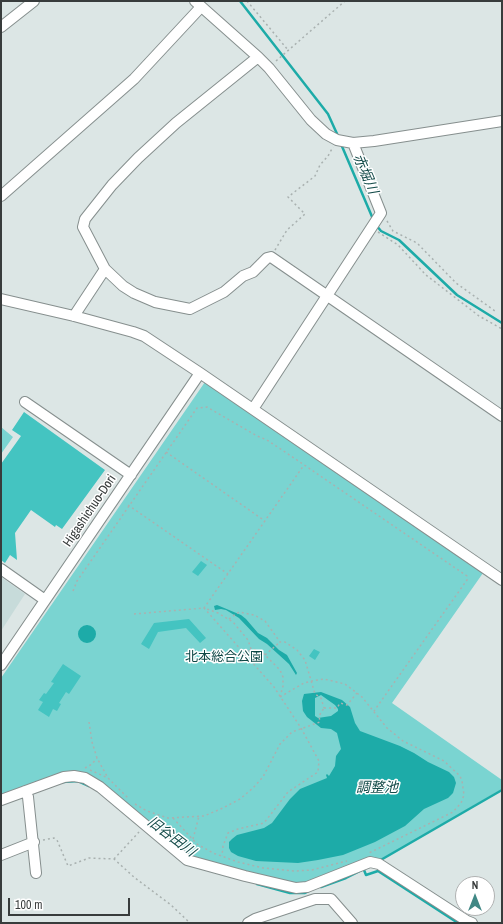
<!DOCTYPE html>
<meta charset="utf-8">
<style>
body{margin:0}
#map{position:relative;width:503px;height:924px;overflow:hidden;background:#dce6e5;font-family:"Archivo Narrow",sans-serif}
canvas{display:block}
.frame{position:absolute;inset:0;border:2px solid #383c3c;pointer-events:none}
.north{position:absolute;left:455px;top:876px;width:40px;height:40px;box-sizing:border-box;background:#fff;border:1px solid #afb1b1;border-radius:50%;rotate:0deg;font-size:11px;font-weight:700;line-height:16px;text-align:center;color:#383c3c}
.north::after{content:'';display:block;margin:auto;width:14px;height:18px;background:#408885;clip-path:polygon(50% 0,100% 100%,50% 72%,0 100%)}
.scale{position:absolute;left:8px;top:898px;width:122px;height:18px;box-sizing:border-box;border:2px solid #383c3c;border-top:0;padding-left:5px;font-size:12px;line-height:14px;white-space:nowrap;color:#383c3c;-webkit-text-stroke:3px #fff;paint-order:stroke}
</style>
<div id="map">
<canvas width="503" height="924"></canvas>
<div class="frame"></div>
<div class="north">N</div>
<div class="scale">100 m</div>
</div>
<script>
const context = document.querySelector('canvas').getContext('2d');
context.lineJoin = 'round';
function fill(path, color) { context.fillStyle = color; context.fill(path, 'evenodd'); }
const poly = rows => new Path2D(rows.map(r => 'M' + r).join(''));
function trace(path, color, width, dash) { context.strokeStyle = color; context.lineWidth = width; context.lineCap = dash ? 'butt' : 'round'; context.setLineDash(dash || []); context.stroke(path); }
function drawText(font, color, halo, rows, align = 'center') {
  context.font = font + ' "Archivo Narrow","Noto Sans JP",sans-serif'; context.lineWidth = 3; context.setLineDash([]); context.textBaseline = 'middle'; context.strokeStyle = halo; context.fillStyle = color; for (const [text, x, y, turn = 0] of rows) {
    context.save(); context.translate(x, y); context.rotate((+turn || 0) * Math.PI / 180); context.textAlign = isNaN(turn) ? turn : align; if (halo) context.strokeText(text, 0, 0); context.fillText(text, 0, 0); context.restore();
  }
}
fill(poly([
 [1,577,25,594,1,631]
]), '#c7dbda');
fill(poly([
 [205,382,483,573,392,703,502,780,502,789,382,859,373,859,303,885,293,885,189,857,77,773,1,796,1,678],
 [1,427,13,437,1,454]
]), '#7ad4d1');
fill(poly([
 [217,605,241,615,246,619,258,633,267,638,279,650,287,655,297,673,296,675,289,664,267,644,259,639,239,618,226,610,221,609,215,610,214,606],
 '78 634a9 9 0 1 1 18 0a9 9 0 1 1-18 0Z',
 [321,692,342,700,350,707,355,723,360,731,400,746,414,753,428,762,449,772,454,777,456,783,453,793,448,798,424,809,405,826,375,842,343,855,318,860,298,863,256,861,238,856,231,852,229,848,229,842,232,839,237,835,264,828,272,823,290,799,300,789,327,778,326,775,327,774,329,776,335,766,336,756,341,749,337,733,331,729,321,728,307,717,303,711,302,701,304,694],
 [321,695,335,705,338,709,338,711,331,716,318,718,315,716,315,698]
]), '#1daba8');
trace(poly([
 [240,1,328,114,338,136],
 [341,144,373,219],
 [376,225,381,231,399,240,457,295,502,323],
 [63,782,78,781,89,786],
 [379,861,502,790],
 [364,870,366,875,378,871,458,923],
 [257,884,290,893,305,893,309,891],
 [321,887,346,878,368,867]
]), '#1daba8', 2.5);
fill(poly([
 [24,412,105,470,62,529,56,525,55,527,31,510,15,533,17,560,10,555,5,563,1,560,1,464,21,436,12,430],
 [201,561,207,565,198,576,192,572],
 [189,619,206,638,200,643,186,628,158,632,149,649,141,644,154,623],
 [314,649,320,652,315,660,309,656],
 [63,664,81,676,69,694,66,692,59,703,61,704,57,711,53,709,49,717,38,710,43,702,39,700,44,693,46,694,54,683,51,682]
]), '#44c4c1');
const minor = poly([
 [195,1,258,57,269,68,311,120,326,134,337,140,353,143,374,141,502,121],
 [1,27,34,1],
 [258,57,176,123,138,158,112,185,85,219,83,227,105,269,123,286,134,293,155,302,190,309,224,292,243,276,253,272,267,258,271,257,502,416],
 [1,196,134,79,201,7],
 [1,299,74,316,133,332,144,336,200,373,502,580],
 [74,316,105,269],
 [25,402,131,475],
 [253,409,381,213,353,143],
 [1,569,45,600],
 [1,665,200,373],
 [25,791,28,797,36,873],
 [1,800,64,777,74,776,85,778,100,787,187,860,245,876,296,888,307,887,370,862,379,864,467,921,472,923],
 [1,855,34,842],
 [248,923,255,919,315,899,331,899,352,923]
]);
trace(minor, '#868f8e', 12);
trace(poly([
 [247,1,288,50],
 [276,61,345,1],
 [387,221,393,231,417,243,456,283,495,311],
 [378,232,398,245,426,275,479,316,502,329],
 [275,250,287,230,305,214,288,197,315,176,320,165,328,156,333,147],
 [166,452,265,521],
 [128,505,228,574],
 [73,591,77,581,197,408,207,407,257,436,267,440,294,458,467,576,467,580,374,711],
 [134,614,204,608,274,687,301,728,319,761,318,772,288,792,264,823,238,829,228,833,223,846,222,856],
 [229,619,239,612,254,615,265,621,280,642,285,642,297,650,305,660,315,694,321,698,324,708],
 [245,655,251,649],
 [265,655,280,642],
 [280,697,304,683,312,681,324,679,345,684,362,697,387,728,403,741,444,761,460,776,462,781,464,795,461,803,453,812,369,853],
 [280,697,283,686,283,677,280,670,261,651,251,649,248,640,233,622,218,613,204,608,304,465],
 [324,708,337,708,340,703,347,705,357,693],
 [89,722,92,742,97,758,108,778,129,799],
 [85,768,92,764,97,758],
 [90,770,108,778],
 [135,804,147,811,168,818,204,816,223,808,240,799,253,788,263,777,280,744,292,732,320,722,319,716,324,708],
 [173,818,197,844,213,853,238,862,263,868,295,871,312,870,347,861],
 [193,839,199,816],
 [43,840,54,838,57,840,68,866,89,858,114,859,135,878,171,905,190,923],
 [114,859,139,832]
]), '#a9b1b0', 1.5, [2, 3]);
trace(minor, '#fff', 10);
drawText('13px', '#383c3c', '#fff', [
 ["Higashichuo-Dori",90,511,-56]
]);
drawText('13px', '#0d4745', '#fff', [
 ["北本総合公園",224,658]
]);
drawText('italic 14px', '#154c4a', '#fff', [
 ["赤堀川",365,174,67],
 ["調整池",377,788],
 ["旧谷田川",171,837,37]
]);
</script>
